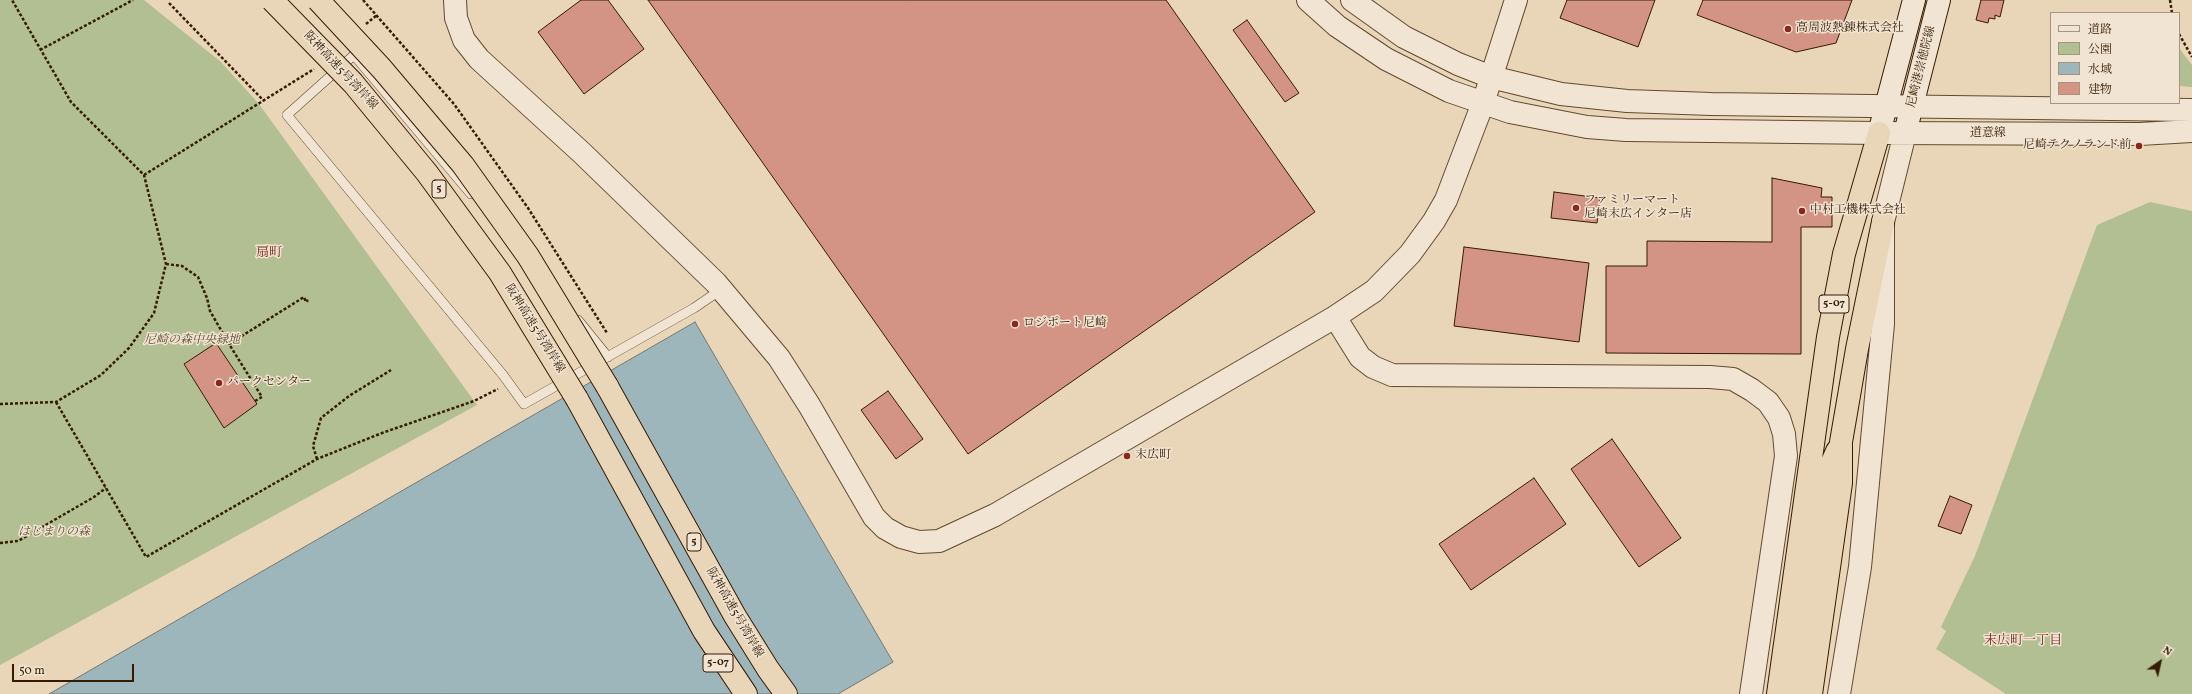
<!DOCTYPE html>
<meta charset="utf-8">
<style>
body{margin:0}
#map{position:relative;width:2192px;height:694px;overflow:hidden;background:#e9d6b9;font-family:Vollkorn,"Noto Serif JP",serif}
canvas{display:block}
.legend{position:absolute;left:2050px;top:12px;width:130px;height:92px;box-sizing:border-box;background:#f1e4d2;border:1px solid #a6947e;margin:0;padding:5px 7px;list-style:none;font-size:12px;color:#351b01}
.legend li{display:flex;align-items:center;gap:8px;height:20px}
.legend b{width:20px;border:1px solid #a6947e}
.north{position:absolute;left:2140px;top:642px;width:40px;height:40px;-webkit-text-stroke:3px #f1e4d2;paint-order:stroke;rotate:34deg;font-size:11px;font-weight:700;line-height:16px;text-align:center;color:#351b01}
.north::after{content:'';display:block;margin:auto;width:14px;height:18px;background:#351b01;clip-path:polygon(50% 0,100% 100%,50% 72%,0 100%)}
.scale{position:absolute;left:12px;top:664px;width:122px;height:18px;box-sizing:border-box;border:2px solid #351b01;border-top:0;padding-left:5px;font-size:12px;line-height:14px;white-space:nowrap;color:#351b01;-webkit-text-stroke:3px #f1e4d2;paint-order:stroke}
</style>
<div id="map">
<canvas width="2192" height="694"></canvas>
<ul class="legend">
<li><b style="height:5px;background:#f1e4d2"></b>道路</li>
<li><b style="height:11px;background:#b2bf92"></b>公園</li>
<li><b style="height:11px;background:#9db6bb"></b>水域</li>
<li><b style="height:11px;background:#d39486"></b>建物</li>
</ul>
<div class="north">N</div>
<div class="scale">50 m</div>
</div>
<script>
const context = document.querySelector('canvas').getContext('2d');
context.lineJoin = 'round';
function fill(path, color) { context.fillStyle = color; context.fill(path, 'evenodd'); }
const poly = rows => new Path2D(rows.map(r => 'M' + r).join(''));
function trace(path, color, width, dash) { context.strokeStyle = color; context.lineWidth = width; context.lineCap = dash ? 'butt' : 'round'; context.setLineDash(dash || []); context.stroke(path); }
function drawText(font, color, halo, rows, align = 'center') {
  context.font = font + ' Vollkorn,"Noto Serif JP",serif'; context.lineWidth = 3; context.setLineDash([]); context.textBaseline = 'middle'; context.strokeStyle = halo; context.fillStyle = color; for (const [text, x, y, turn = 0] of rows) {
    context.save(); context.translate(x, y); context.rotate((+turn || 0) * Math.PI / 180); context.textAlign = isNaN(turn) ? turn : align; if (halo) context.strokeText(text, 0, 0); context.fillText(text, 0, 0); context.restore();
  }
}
fill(poly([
 [0,0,144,0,221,62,259,104,477,405,0,665],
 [2179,48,2192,65,2192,87,2179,86],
 [2150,202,2192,211,2192,694,2006,694,1936,649,1946,631,1941,627,1975,556,2097,225]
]), '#b2bf92');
const water = poly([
 [695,322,893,662,838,694,49,694,695,322]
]);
fill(water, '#9db6bb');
trace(water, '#737871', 1);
const building = poly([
 [581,0,608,0,644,49,584,94,538,32,581,0],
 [648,0,1166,0,1315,212,968,454,648,0],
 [1567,0,1655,0,1638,47,1560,18,1567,0],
 [1703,0,1852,0,1836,43,1796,52,1697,15,1703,0],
 [1981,0,2004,0,2000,17,1995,15,1995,19,1989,18,1988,23,1976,20,1981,0],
 [1247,20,1299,93,1285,102,1233,30,1247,20],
 [1772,178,1822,188,1821,197,1832,197,1832,227,1801,227,1801,354,1606,353,1606,266,1647,266,1647,241,1772,242,1772,178],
 [1554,192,1600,198,1597,223,1551,218,1554,192],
 [1464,247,1589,263,1579,342,1454,326,1464,247],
 [216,343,257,404,224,428,184,364,216,343],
 [888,391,923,439,896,459,861,410,888,391],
 [1612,439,1681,538,1639,567,1571,469,1612,439],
 [1534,478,1566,524,1471,590,1439,544,1534,478],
 [1950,496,1972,505,1961,534,1938,526,1950,496]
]);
fill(building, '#d39486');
trace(building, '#351b01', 1);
const service = poly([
 [471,194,354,55,287,115,503,375,524,404,694,308,722,289],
 [578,320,608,357]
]);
const tertiary = poly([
 [455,0,456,18,464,40,479,59,582,153,716,283,779,358,809,405,874,517,885,528,901,537,919,542,939,541,995,515,1335,317,1374,291,1410,254,1434,221,1446,200,1483,103,1516,0],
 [1308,0,1337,26,1386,59,1449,91,1510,112,1587,127,1626,130,1879,133,2140,134,2192,131],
 [1352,0,1404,37,1458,64,1491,77,1561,94,1627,101,1711,104,2192,110],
 [1335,317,1360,357,1373,367,1392,375,1710,377,1733,379,1752,390,1768,402,1779,418,1784,434,1786,456,1751,694],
 [1839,694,1860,567,1883,324,1883,222,1905,133]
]);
const secondary = poly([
 [1879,133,1914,0],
 [1905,133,1939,0]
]);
const motorway = poly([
 [607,386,735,616,768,669,786,694],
 [577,399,704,631,746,694],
 [1778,694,1828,337,1844,254,1879,133],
 [1795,694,1824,481,1837,451],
 [1811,694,1841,483,1841,442,1857,349,1883,222]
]);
trace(service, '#624a2f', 10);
trace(tertiary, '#624a2f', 24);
trace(secondary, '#351b01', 24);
trace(motorway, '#351b01', 24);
trace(poly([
 [363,0,454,104,528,208,607,333],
 [2170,0,2172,13],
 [169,3,264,101],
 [366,24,377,15],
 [2179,34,2192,57],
 [40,50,133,0],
 [144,175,314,69],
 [166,264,182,266,198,277,207,298,210,311,229,344],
 [255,401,262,397,229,344,304,297,306,302,308,300],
 [56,402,146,557,317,459,382,433,474,401,498,389],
 [0,404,56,402,101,375,129,348,154,313,166,264,144,175,71,102,12,0],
 [317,459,313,446,321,418,349,396,391,370],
 [0,543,18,541,94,497,106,488]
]), '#351b01', 2.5, [3, 2]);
trace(service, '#f1e4d2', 9);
trace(tertiary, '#f1e4d2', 22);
trace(secondary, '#f1e4d2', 22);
trace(motorway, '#e9d6b9', 22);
const motorwayBridge = poly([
 [272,0,353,83,427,173,500,273,577,399],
 [318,0,382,69,463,165,528,256,607,386]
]);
trace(motorwayBridge, '#351b01', 24, []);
trace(motorwayBridge, '#e9d6b9', 22);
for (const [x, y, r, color] of [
 [1788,29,4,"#8f2418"],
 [2139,146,4,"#8f2418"],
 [1576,208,4,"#8f2418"],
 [1802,211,4,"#8f2418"],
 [1015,324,4,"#8f2418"],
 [219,383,4,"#8f2418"],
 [1127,456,4,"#8f2418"]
]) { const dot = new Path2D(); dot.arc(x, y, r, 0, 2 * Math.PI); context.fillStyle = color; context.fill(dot); trace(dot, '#f1e4d2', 1.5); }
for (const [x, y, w] of [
 [439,189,14],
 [1834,304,30],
 [694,542,14],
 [718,663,30]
]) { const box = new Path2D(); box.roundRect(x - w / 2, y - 9, w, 18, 3); context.fillStyle = '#f1e4d2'; context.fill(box); trace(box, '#351b01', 1); }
drawText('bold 11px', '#351b01', null, [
 ["5",439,189],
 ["5-07",1834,304],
 ["5",694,542],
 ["5-07",718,663]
]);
drawText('12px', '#351b01', '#f1e4d2', [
 ["高周波熱錬株式会社",1796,29],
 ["尼崎テクノランド前",2131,146,"right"],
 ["ファミリーマート",1584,201],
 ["尼崎末広インター店",1584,215],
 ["中村工機株式会社",1810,211],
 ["ロジポート尼崎",1023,324],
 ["パークセンター",227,383],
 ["末広町",1135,456]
], 'left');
drawText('12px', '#351b01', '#f1e4d2', [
 ["尼崎港崇徳院線",1922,67,-76],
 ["阪神高速5号湾岸線",340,71,47],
 ["道意線",1988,134],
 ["阪神高速5号湾岸線",534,329,58],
 ["阪神高速5号湾岸線",734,613,60]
]);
drawText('italic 12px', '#5a4c2c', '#f1e4d2', [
 ["尼崎の森中央緑地",192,341],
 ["はじまりの森",54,533]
]);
drawText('13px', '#7a1f14', '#f1e4d2', [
 ["扇町",269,254],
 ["末広町一丁目",2023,642]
]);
</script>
